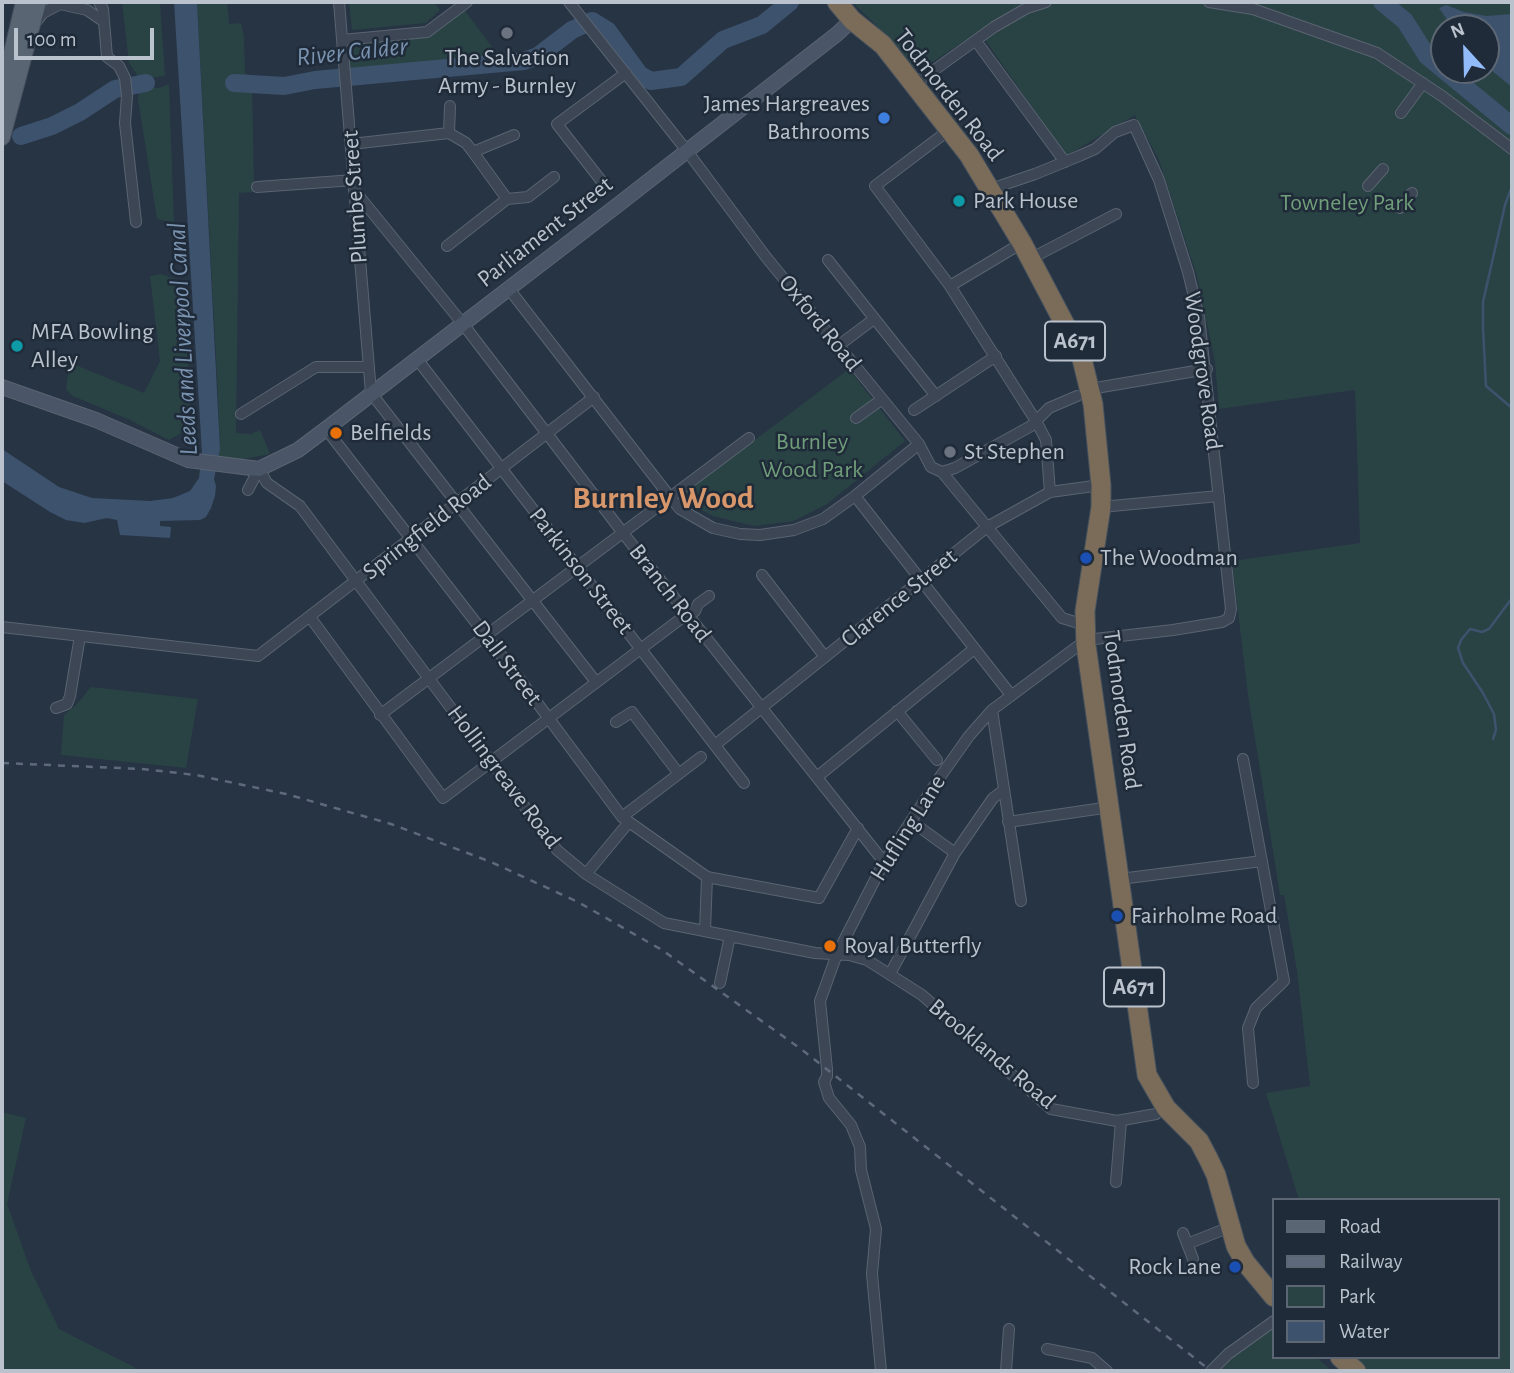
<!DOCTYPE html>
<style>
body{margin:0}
#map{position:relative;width:1514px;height:1373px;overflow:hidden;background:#273444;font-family:"Alegreya Sans",sans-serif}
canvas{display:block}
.frame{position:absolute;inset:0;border:4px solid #b9c2cd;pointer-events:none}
.legend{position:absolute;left:1272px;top:1198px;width:228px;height:161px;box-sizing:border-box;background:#202b39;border:2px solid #5d6774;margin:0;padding:9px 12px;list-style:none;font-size:21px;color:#b9c2cd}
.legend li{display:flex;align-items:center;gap:14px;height:35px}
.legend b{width:35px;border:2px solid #5d6774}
.north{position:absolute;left:1430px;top:14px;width:70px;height:70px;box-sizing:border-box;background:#202b39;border:2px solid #5d6774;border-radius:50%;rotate:338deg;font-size:19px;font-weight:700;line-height:28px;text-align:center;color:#b9c2cd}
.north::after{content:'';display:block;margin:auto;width:24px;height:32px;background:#92bcf9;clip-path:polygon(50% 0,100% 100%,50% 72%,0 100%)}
.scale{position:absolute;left:14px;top:28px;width:140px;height:32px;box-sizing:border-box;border:4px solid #b9c2cd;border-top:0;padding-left:9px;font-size:21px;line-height:24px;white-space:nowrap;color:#b9c2cd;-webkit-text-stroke:5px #202b39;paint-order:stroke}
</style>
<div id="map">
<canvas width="1514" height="1373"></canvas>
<div class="frame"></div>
<ul class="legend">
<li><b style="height:9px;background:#5a6574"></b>Road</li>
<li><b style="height:9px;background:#5e6a7b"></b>Railway</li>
<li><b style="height:19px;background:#294345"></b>Park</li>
<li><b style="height:19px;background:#3d526d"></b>Water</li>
</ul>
<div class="north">N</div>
<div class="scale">100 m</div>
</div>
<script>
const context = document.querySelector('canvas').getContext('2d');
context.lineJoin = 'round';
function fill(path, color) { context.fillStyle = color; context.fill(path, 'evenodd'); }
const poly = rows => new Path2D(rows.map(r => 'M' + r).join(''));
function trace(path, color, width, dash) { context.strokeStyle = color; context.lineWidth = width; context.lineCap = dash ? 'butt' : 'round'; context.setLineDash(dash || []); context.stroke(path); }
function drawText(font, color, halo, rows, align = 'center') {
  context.font = font + ' "Alegreya Sans",sans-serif'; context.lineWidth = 5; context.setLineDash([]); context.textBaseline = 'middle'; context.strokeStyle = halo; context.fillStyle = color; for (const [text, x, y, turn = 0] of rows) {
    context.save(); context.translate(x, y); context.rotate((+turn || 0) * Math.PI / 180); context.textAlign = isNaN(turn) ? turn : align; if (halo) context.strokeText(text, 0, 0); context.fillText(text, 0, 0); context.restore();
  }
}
fill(poly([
 [122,2,160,2,165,76,140,79,129,63],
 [197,2,227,2,229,24,241,23,244,37,245,73,252,78,254,192,239,193,236,433,251,434,260,430,270,454,238,460,217,458,220,449,218,394],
 [349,2,434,2,440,10,426,23,352,30],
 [852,2,1512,2,1512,1371,1368,1371,1353,1357,1498,1357,1498,1200,1299,1200,1266,1093,1310,1086,1297,971,1284,895,1280,895,1248,695,1232,561,1360,543,1355,390,1219,409,1215,362,1197,276,1159,160,1135,115,1066,156,979,31,922,69,911,66,876,25],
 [1444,28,1486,28,1486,70,1444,70],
 [463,8,498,55,348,72,345,41,428,34],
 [169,84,174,223,157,219,138,99,140,87,159,88],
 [161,274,183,282,191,411,192,427,169,440,130,420,73,396,66,389,69,367,78,366,144,393,160,361,150,276],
 [849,369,905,441,827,504,794,521,754,526,713,516,678,498],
 [91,687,198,699,186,768,61,755,64,715,77,704],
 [2,1112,26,1118,7,1204,31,1271,59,1329,134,1367,136,1371,2,1371],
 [1274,1327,1274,1357,1316,1357,1332,1371,1222,1371,1218,1368,1246,1345]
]), '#294345');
fill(poly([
 [174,2,197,2,220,449,214,479,216,486,215,496,211,508,206,517,200,520,160,521,160,526,171,527,170,538,120,535,117,520,107,518,84,523,66,520,50,512,2,481,2,449,59,487,92,498,150,501,173,498,190,491,199,478,202,453],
 [1446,5,1464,12,1486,16,1512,14,1512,87,1486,66,1486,28,1453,28,1439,8]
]), '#3d526d');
trace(poly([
 [1512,186,1505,205,1483,302,1483,328,1486,386,1512,408],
 [1493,739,1496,730,1494,714,1483,693,1463,663,1458,648,1461,640,1470,629,1482,632,1489,629,1512,598]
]), '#3d526d', 2.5);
trace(poly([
 [1382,2,1405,21,1427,56,1512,126],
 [234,83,284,86,315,80,524,61,538,56,572,30,592,21,608,31,640,75,651,81,681,77,723,40,762,25,790,2],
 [21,136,52,126,80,112,115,89,146,83]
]), '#3d526d', 18);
const street = poly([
 [99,2,103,9,107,57,119,66,125,78,127,96,125,123,136,222],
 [339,2,371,393,596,682],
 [569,2,687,151,766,257,919,444,931,467,942,472,1062,618,1085,625],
 [1209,2,1253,9,1377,53,1442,96,1512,149],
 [36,22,43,13,60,4,87,10,103,21],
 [342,40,427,32,467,2],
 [976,41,1065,162],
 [915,84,994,27,1027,8,1046,2],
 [1401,113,1423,83],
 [949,130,875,186,950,286,1036,421,1046,440,1050,492],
 [449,133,450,106],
 [351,144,449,133,466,143,473,152,514,135],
 [473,152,507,199],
 [603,183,557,124,626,73],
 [1368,186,1383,169],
 [257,187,354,180],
 [354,190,463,324,623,533,884,862],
 [1400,208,1412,193],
 [447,246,507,199,528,197,554,177],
 [1030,259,1116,214],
 [828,260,936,396],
 [950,286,1022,243],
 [509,289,670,497,680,509,713,528,740,534,760,535,794,530,823,519,855,496,919,444],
 [838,346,874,319],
 [417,359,744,783],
 [1090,389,1207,369],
 [914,410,996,356],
 [241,414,316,367,369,367],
 [856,418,881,400],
 [326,429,518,677,622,817,629,822,707,877,819,898,858,828],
 [259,469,267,483,300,506,557,850,586,874,664,923,815,953,849,955,867,960,922,995,1051,1109,1117,1121,1156,1114],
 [942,472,955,468,1031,426,1049,408,1077,396],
 [248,490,259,469],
 [855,496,1011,695],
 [1101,507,1219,496],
 [762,575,825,657],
 [310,617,443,798,687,614],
 [689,617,695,611,698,604,709,596],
 [2,627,258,656,594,397],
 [56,708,67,704,70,696,80,636],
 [992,710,1021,901],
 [897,711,937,760],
 [380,715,749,438],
 [616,722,632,712,679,774],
 [715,745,987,527,1050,492,1101,485],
 [1243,759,1284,981,1256,1008,1248,1028,1253,1083],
 [817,777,974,649],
 [622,817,701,757],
 [911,821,955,853],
 [1008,822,1110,807],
 [586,874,629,822],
 [1120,879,1262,861],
 [705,931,707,877],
 [890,974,955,853,993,798,1004,790],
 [720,983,730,936],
 [1116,1182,1121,1121],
 [1183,1233,1193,1259],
 [1187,1244,1230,1227],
 [1047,1349,1092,1358,1107,1371],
 [881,1371,872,1274,876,1229,861,1170,860,1147,851,1125,829,1098,824,1082,827,1076,827,1069,820,1001,837,954,884,862,940,777,969,736,992,710,1086,640,1173,630,1222,622,1229,618,1231,609,1199,317,1188,272,1159,180,1134,125,1115,132,1095,149,1079,156,1035,174,991,189],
 [1006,1371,1009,1329],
 [1211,1371,1228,1354,1274,1321]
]);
const secondary = poly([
 [2,387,96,420,188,460,259,469,298,450,326,429,619,204,837,34,852,20]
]);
const primary = poly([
 [2,95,24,2],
 [2,137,38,2]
]);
const highway = poly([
 [837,2,852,20,883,45,969,155,1022,243,1081,355,1093,404,1101,485,1101,507,1085,611,1086,645,1147,1075,1166,1108,1199,1141,1209,1160,1216,1175,1236,1246,1245,1262,1274,1297],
 [1340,1357,1356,1371]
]);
trace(street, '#5a6471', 12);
trace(secondary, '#5a6471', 16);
trace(primary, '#454f5d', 18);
trace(highway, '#46515e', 21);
trace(street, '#3c4654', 10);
trace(secondary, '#4a5567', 14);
trace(primary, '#5a6574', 16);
trace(highway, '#7a6c59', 19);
trace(poly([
 [2,763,142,769,196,775,286,794,391,824,491,862,578,902,662,950,801,1049,1211,1371]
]), '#5e6a7b', 2.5, [7, 7]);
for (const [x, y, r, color] of [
 [507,33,7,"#6b7280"],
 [884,118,7,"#3f7fe0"],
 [959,201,7,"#0f9aa8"],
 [17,346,7,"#0f9aa8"],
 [336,433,7,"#e8710a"],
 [950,452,7,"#6b7280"],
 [1086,558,7,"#1a4fb4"],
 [1117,916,7,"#1a4fb4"],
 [830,946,7,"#e8710a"],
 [1235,1267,7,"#1a4fb4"]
]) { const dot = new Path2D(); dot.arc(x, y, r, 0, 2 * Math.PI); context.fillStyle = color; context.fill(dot); trace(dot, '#202b39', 2.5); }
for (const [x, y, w] of [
 [1075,341,60],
 [1134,987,60]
]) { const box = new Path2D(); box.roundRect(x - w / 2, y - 19.5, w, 39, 5); context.fillStyle = '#202b39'; context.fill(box); trace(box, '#b9c2cd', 2); }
drawText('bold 23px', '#b9c2cd', null, [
 ["A671",1075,341],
 ["A671",1134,987]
]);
drawText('24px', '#b9c2cd', '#202b39', [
 ["The Salvation",507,58,"center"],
 ["Army - Burnley",507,86,"center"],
 ["James Hargreaves",870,104,"right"],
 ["Bathrooms",870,132,"right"],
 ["Park House",973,201],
 ["MFA Bowling",31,332],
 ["Alley",31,360],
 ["Belfields",350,433],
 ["St Stephen",964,452],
 ["The Woodman",1100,558],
 ["Fairholme Road",1131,916],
 ["Royal Butterfly",844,946],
 ["Rock Lane",1221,1267,"right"]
], 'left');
drawText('24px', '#b9c2cd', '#202b39', [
 ["Todmorden Road",949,95,52],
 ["Plumbe Street",355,197,-94],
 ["Parliament Street",545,232,-38],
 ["Oxford Road",820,323,51],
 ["Woodgrove Road",1203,371,82],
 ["Springfield Road",427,527,-38],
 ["Parkinson Street",581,571,52],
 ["Branch Road",670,593,52],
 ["Clarence Street",899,598,-39],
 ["Dall Street",507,663,53],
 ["Todmorden Road",1122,710,82],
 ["Hollingreave Road",504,777,53],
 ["Hufling Lane",908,828,-58],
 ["Brooklands Road",992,1054,40]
]);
drawText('24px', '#709e7a', '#202b39', [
 ["Towneley Park",1347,203],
 ["Burnley",812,442],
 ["Wood Park",812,470]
]);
drawText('italic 26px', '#7a93b0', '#202b39', [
 ["River Calder",352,52,-6],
 ["Leeds and Liverpool Canal",183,339,-93]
]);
drawText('bold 32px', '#d8976a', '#202b39', [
 ["Burnley Wood",663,498]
]);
</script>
